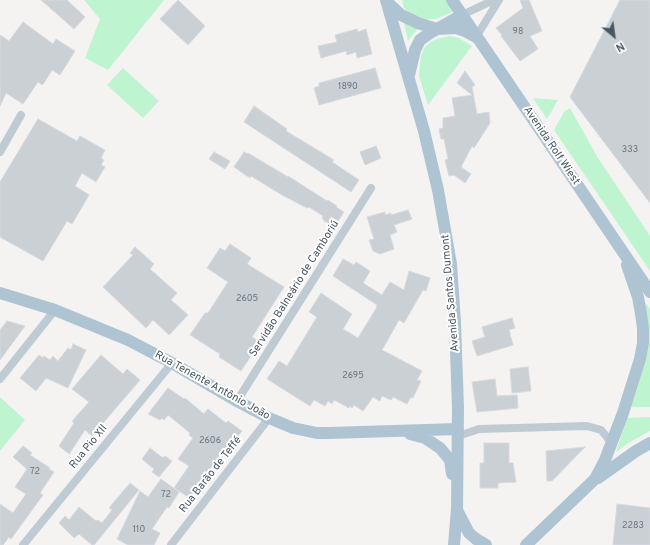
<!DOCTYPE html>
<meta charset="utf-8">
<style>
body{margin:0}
#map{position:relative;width:650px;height:545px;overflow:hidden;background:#f5f2f2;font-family:Overpass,sans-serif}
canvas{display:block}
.north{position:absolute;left:594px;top:16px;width:40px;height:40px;-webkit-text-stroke:3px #fff;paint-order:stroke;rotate:151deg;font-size:11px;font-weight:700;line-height:16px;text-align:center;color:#475762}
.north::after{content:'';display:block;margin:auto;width:14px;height:18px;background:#475762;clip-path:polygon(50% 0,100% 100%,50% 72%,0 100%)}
</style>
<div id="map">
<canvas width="650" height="545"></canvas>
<div class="north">N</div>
</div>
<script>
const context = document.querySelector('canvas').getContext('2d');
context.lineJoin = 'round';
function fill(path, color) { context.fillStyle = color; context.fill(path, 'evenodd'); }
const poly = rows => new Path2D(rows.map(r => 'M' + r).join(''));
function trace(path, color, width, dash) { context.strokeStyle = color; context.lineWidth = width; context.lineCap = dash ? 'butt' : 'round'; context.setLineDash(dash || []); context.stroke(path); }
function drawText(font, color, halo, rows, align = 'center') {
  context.font = font + ' Overpass,sans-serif'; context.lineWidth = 4; context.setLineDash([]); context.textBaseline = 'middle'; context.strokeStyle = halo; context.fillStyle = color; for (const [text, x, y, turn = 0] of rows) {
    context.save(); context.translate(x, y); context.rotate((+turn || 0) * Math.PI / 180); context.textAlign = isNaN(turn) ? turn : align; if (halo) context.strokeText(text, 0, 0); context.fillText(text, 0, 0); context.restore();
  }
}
fill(poly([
 [84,0,164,0,108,70,85,58,100,19],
 [402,0,447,0,455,11,436,19,426,19,410,14,404,8],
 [404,23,420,27,414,33,408,41],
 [450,36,459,38,472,46,428,105,419,76,421,55,425,47,432,41,440,38],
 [123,68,159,101,143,118,107,85],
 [533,98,558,100,547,119],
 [570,108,598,158,650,236,650,271,554,130,564,112],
 [645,302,650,309,650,407,631,407,640,379],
 [0,397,25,420,0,451],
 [650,417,650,431,630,442,616,452,627,418]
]), '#bef5d0');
const building = poly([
 [41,0,67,0,85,17,74,29,41,0],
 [178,0,205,26,188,45,160,19,178,0],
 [520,0,529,0,542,31,530,36,538,49,520,61,501,36,502,35,496,28,523,8,520,0],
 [620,0,650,0,650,203,570,97,620,0],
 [23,22,53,44,56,39,75,51,60,75,52,70,44,83,42,85,38,82,23,104,6,93,0,106,0,35,9,41,23,22],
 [357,29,358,32,366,29,372,54,357,58,356,52,347,55,346,51,321,58,318,46,337,42,335,35,357,29],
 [375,68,381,88,319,105,314,88,319,86,319,83,375,68],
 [465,71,475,85,472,87,477,114,489,112,490,123,474,148,472,146,461,167,471,174,465,183,454,175,449,176,445,160,448,159,444,139,441,139,439,129,443,128,443,118,455,116,452,98,472,95,457,83,465,71],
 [254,106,287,129,286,131,334,160,332,162,359,180,351,192,244,122,254,106],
 [38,119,77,141,80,136,105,150,101,158,104,160,101,165,105,167,96,182,82,173,75,186,89,195,72,224,67,221,43,261,0,237,0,182,38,119],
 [376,146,381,158,365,165,360,152,376,146],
 [214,152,230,161,225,169,209,159,214,152],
 [244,152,248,154,248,153,288,177,288,176,327,201,328,200,337,206,336,207,344,212,336,224,332,221,330,224,324,221,324,220,322,218,323,216,309,207,307,208,282,195,251,176,250,178,234,167,244,152],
 [408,210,412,219,394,225,397,232,390,235,394,249,380,254,373,251,369,240,374,239,367,217,385,212,385,215,391,213,391,215,408,210],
 [230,244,251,258,247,264,284,287,252,337,260,342,241,371,219,357,220,354,190,335,205,313,208,313,228,282,207,268,220,248,225,251,230,244],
 [135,247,154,264,150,269,177,293,171,300,188,315,169,335,153,320,146,328,103,287,133,255,130,253,135,247],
 [343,259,354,265,356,262,370,271,363,283,382,295,390,282,404,290,409,271,430,278,426,291,423,290,404,323,399,320,382,350,422,371,417,380,421,381,413,398,411,397,407,404,393,397,391,400,382,396,380,401,373,397,363,411,354,405,352,408,350,406,349,408,334,400,332,404,328,401,325,406,314,400,310,406,267,379,279,361,287,366,317,317,309,312,321,293,352,314,343,329,358,338,377,307,376,307,377,305,333,276,343,259],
 [512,318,515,328,509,330,513,345,477,356,472,341,485,337,482,327,512,318],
 [7,321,25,326,0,360,0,330,7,321],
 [73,344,86,350,68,388,46,378,36,391,20,378,39,355,43,358,44,356,50,360,53,356,58,361,68,348,71,350,73,344],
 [101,355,123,374,127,369,140,380,92,436,85,430,69,454,59,446,74,423,72,421,89,402,72,389,101,355],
 [528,367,531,391,512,393,510,369,528,367],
 [495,379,497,396,517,395,518,408,477,412,472,382,495,379],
 [168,388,184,399,185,398,204,414,208,409,226,423,228,421,242,431,222,457,220,455,190,498,174,488,189,466,178,459,193,438,189,435,190,433,168,415,164,420,162,418,160,420,148,414,168,388],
 [484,443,509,443,509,463,513,463,516,482,498,483,498,488,480,488,480,463,484,463,484,443],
 [23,446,32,453,30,455,50,468,49,469,54,472,40,493,43,495,11,539,9,537,3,545,0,545,0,504,13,513,26,494,15,487,27,469,13,457,23,446],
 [585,447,552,481,547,481,546,451,585,447],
 [150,448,163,458,165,456,172,461,159,477,152,472,154,469,142,459,150,448],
 [161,479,179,492,169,508,167,507,152,529,160,533,154,545,128,545,117,539,140,491,148,497,161,479],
 [130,483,139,490,94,545,92,545,79,534,74,538,59,523,65,516,69,520,79,507,96,521,98,520,102,523,112,510,109,508,130,483],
 [617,504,650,508,650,545,613,545,617,504]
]);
fill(building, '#cbd0d5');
trace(building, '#d6d9de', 1);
trace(poly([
 [462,15,494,0],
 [476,37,499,0],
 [0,152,21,115],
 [0,379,55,310],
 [237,401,371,188],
 [458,436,479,429,587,426,601,430,607,437,611,444],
 [23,545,172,363],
 [171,545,269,418]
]), '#bfcbd3', 8);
trace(poly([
 [386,0,424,131,438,190,451,264,455,322,458,408,457,509,454,545],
 [452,0,650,292],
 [387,2,401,15,418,23,437,29,456,28,465,31,476,37],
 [409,75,415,50,420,40,430,33,462,15],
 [0,293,55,310,128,340,172,363,237,401,269,418,293,428,317,433,329,433,458,429],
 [410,434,425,438,440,448,450,460,452,474],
 [598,478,636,451,650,443],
 [458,512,469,533,476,539,486,545],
 [526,545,595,479,605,460,623,413,640,359,643,343,643,328,641,314,638,297,627,265]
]), '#afc4d3', 12);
drawText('9px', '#68757f', null, [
 ["98",518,32],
 ["1890",348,87],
 ["333",630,150],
 ["2605",247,299],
 ["2695",353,376],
 ["2606",210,441],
 ["72",35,472],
 ["72",166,495],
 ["2283",633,526],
 ["110",139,530]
]);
drawText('11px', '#475762', '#fff', [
 ["Avenida Rolf Wiest",551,146,56],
 ["Servidão Balneário de Camboriú",295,289,-58],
 ["Avenida Santos Dumont",451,293,-95],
 ["Rua Tenente Antônio João",212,386,29],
 ["Rua Pio XII",89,447,-51],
 ["Rua Barão de Teffé",211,475,-52]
]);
</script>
